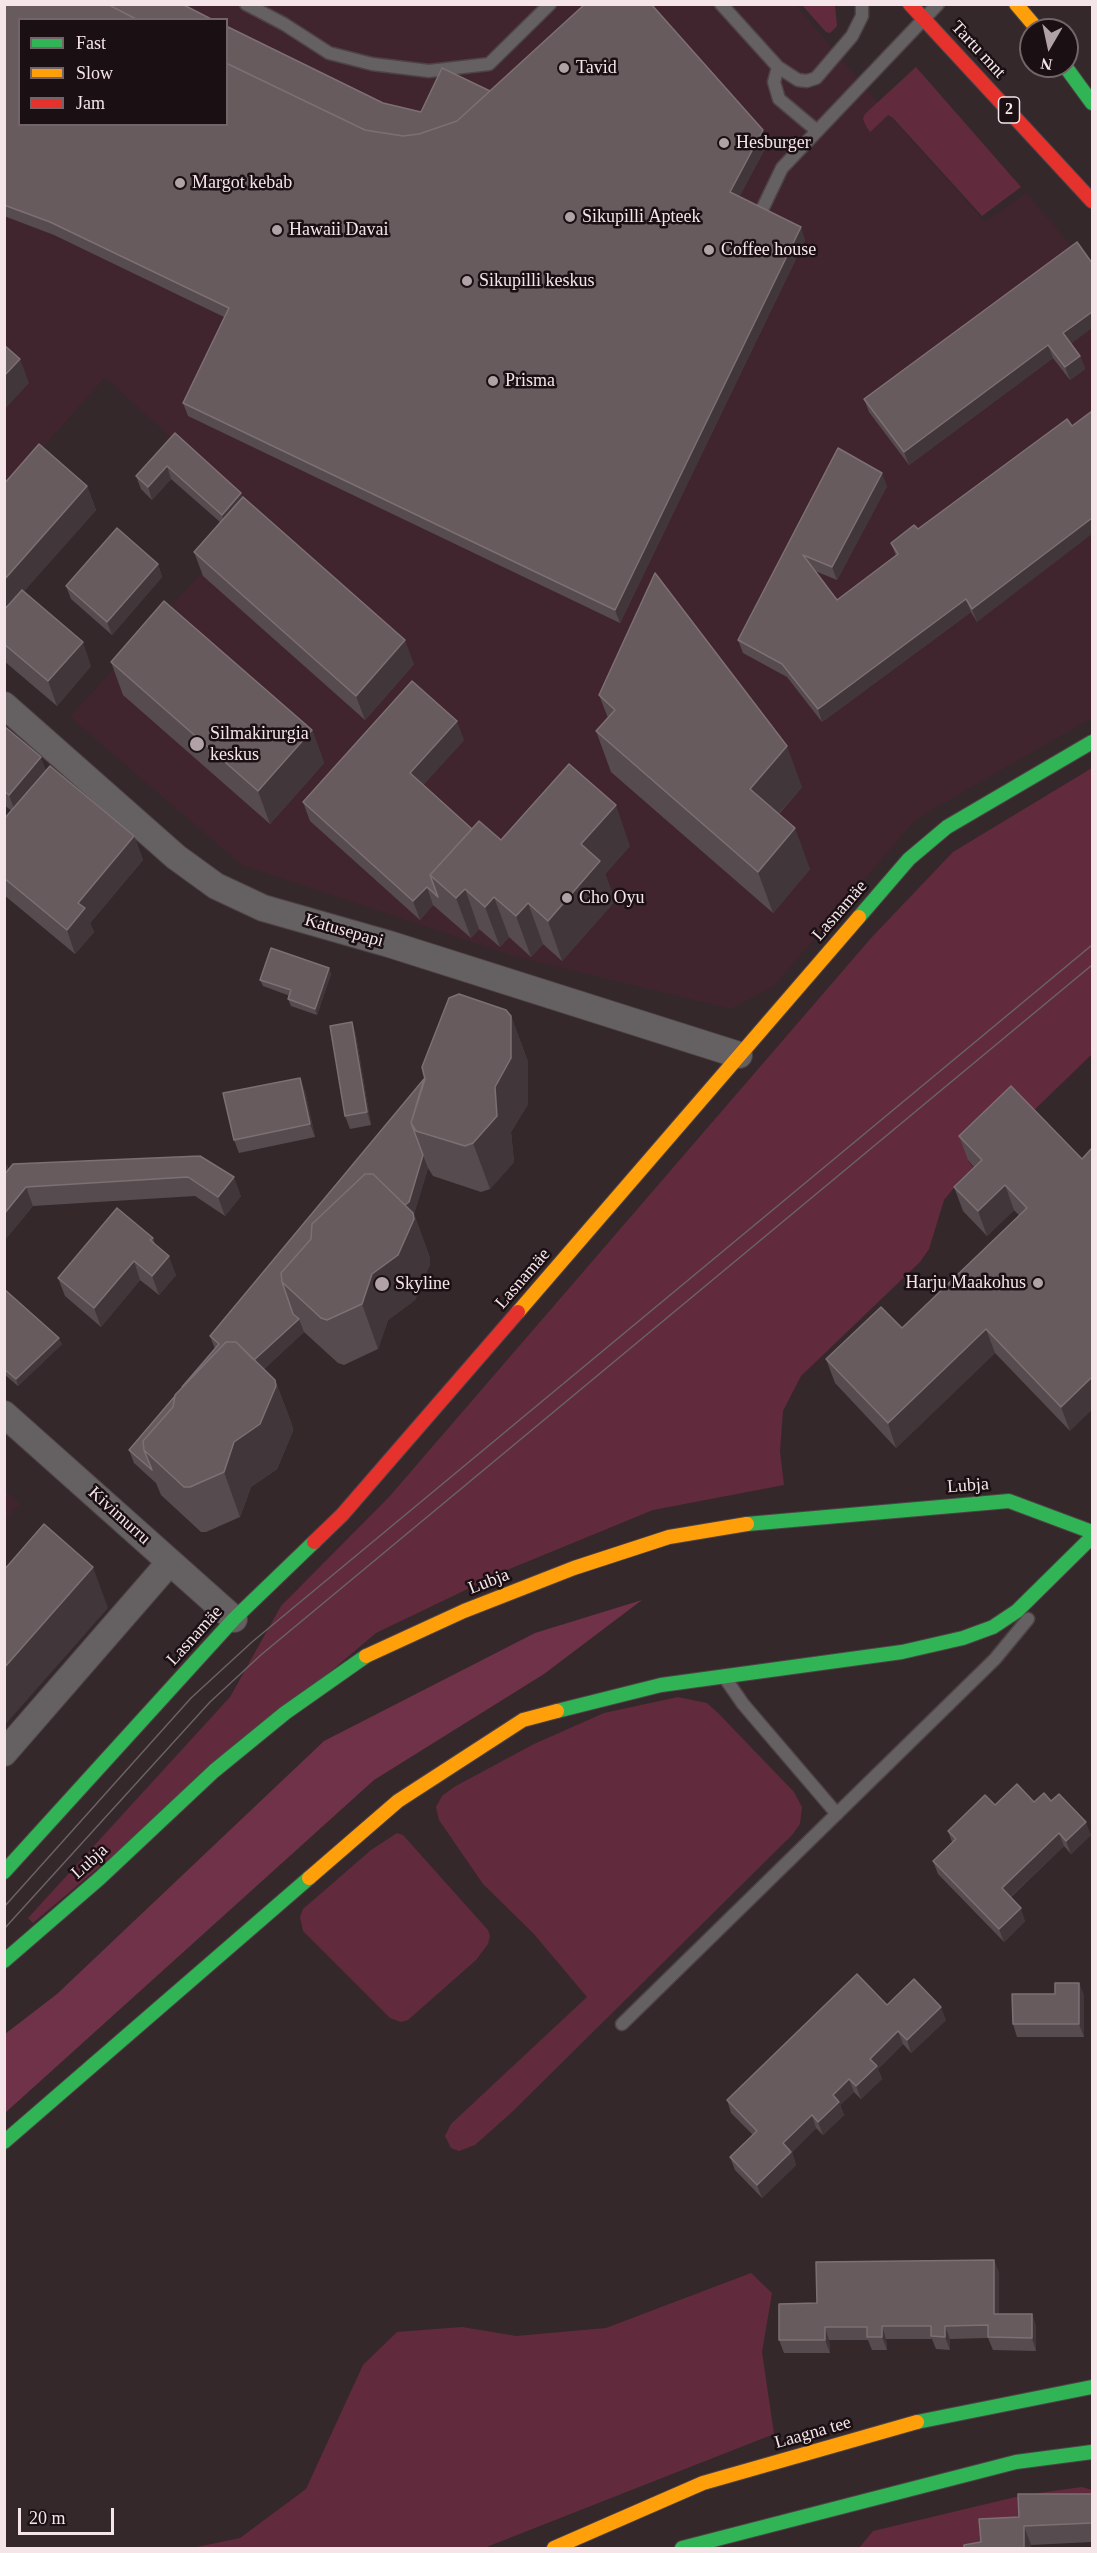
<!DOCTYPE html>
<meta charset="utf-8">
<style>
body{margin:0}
#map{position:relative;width:1097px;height:2553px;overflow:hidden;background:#34282b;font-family:Georgia,serif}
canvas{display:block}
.frame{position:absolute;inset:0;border:6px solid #f5e4e8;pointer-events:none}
.legend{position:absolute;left:18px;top:18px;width:210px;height:108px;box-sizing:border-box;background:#1a0f12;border:2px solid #726468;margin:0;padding:8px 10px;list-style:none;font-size:18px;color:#f5e4e8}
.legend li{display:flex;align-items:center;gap:12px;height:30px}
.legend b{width:30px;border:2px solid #726468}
.north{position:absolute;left:1019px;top:18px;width:60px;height:60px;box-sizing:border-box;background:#1a0f12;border:2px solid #726468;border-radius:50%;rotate:189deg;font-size:16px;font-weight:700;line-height:24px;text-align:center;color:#f5e4e8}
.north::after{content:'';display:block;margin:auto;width:21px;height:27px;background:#b1a2a6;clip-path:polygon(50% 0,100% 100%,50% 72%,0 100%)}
.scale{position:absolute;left:18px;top:2508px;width:96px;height:27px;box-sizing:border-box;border:3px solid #f5e4e8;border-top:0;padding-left:8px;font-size:18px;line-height:21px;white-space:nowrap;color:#f5e4e8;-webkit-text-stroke:4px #1a0f12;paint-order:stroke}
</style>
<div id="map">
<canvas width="1097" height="2553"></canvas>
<div class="frame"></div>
<ul class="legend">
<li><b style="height:8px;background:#30b455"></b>Fast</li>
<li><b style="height:8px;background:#ff9f0a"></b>Slow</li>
<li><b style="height:8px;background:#e5322d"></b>Jam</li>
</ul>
<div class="north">N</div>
<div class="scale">20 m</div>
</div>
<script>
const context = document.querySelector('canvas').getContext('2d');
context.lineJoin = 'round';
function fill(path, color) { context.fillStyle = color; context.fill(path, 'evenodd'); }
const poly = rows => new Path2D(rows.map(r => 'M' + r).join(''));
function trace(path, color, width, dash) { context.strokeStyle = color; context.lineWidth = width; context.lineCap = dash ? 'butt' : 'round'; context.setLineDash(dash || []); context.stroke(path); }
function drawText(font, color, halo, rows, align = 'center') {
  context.font = font + ' Georgia,serif'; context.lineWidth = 5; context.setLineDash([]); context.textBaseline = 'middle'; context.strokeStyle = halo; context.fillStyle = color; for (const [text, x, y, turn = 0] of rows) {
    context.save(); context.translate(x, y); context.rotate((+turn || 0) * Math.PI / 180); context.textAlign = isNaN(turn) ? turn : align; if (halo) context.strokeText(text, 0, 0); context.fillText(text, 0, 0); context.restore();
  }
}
fill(poly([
 [5,5,796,5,873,97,985,222,1026,193,1092,270,1092,718,916,819,775,985,731,1009,513,956,242,865,70,717,255,514,105,377,5,491],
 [20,20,226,20,226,124,20,124],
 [5,1490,20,1504,5,1520]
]), '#41252e');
fill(poly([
 [802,5,835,5,837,26,830,33,826,32],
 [916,67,1021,187,982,216,893,118,888,115,870,132,866,126,863,119,865,114],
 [1092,768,1092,1054,1027,1117,968,1161,975,1169,962,1178,944,1200,929,1249,920,1262,801,1376,783,1411,780,1451,784,1485,653,1510,507,1570,376,1633,33,1923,28,1918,230,1697,281,1606,389,1497,872,937,953,852],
 [678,1697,707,1703,719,1714,794,1792,802,1807,800,1824,792,1835,512,2112,475,2145,459,2151,451,2148,445,2136,451,2124,587,1997,533,1933,483,1884,439,1820,436,1807,442,1796,454,1787,534,1744,604,1713],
 [397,1833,403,1835,488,1930,490,1936,488,1944,476,1960,408,2020,401,2022,390,2018,303,1931,300,1917,303,1909,371,1850],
 [751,2273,772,2293,762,2352,774,2434,484,2548,192,2548,240,2538,306,2489,363,2365,397,2332,462,2327,516,2336,606,2328],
 [1082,2487,1092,2490,1092,2513,987,2548,859,2548,873,2531,1024,2495]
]), '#622b3d');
fill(poly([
 [642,1600,544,1674,374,1780,5,2113,5,2034,57,1994,324,1741,535,1633]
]), '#703248');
const lane = poly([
 [246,4,284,24,329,53,372,64,429,71,489,64,550,4],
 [721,4,778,67,798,80,807,81,816,78,852,36,862,16,862,4],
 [778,67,774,82,779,99,816,130],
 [759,216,782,168,938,4],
 [725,1678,743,1704,837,1814],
 [622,2024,995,1659,1028,1619]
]);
const street = poly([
 [4,705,176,857,216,886,263,908,389,944,739,1055],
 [4,1414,234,1619],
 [4,1753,170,1562]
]);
const fast = poly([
 [1065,66,1092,103],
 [859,917,909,859,947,827,1092,742],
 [747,1524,1009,1501,1092,1532],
 [557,1711,661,1685,902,1652,963,1638,993,1627,1017,1611,1092,1537],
 [4,1872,234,1619,314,1542],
 [4,1961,100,1878,214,1771,285,1713,366,1656],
 [4,2142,309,1878],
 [917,2422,1092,2387],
 [682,2548,1016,2462,1092,2452]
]);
const slow = poly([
 [1016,4,1038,30],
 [518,1312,859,917],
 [366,1656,464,1611,574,1568,669,1537,747,1524],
 [309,1878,398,1801,523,1720,557,1711],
 [554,2548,703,2483,917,2422]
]);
const jam = poly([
 [910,4,1092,201],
 [314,1542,342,1515,518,1312]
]);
trace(lane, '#4e4346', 15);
trace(street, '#4e4346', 28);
trace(fast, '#4e4346', 16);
trace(slow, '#4e4346', 16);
trace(jam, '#4e4346', 16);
trace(lane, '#656061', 12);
trace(street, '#656061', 26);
trace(fast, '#30b455', 14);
trace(slow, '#ff9f0a', 14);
trace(jam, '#e5322d', 14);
trace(poly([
 [4,1907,191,1698,252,1642,1092,945],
 [4,1929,210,1702,262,1654,1092,965]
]), '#6a6365', 1.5);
fill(poly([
 [4,4,383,103,421,112,490,91,768,143,739,197,805,240,620,623,188,416,183,403,224,317,54,235,4,216],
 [1092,263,1071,344,1080,356,1085,369,1070,380,1053,358,909,465,869,412,864,399],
 [1072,426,977,622,971,612,822,722,787,677,743,653,738,640,838,448,887,486,837,580,815,571,837,600,896,556,891,543,918,529],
 [175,433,243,497,414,664,365,720,203,576,194,552,220,522,171,479,152,500,141,489,136,476],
 [4,484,87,486,96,510,24,591,91,666,57,706,4,661],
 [158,564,162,577,112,635,71,599,66,586],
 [111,662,312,730,324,763,270,824,123,695],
 [599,695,802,787,779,814,810,869,773,913,611,772,596,731,608,718],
 [4,726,46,770,134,836,143,860,90,923,94,932,75,954,4,895,4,819,12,811,4,805],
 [464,740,423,785,472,829,501,840,630,846,605,874,615,901,562,961,543,944,531,957,509,937,500,947,479,929,471,938,433,905,420,920,310,821,303,802],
 [329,968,331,974,317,1015,291,1006,288,999,290,996,263,986,260,980],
 [511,1016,528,1062,528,1104,511,1132,514,1162,490,1189,481,1192,433,1176,428,1168,414,1214,430,1258,430,1264,415,1300,388,1320,378,1349,344,1365,338,1363,304,1332,264,1369,275,1380,292,1425,293,1431,277,1469,251,1487,240,1517,206,1532,201,1532,161,1495,156,1483,134,1463,129,1450,215,1349,210,1336],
 [352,1022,356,1035,371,1125,350,1129,345,1116],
 [1011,1086,1070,1431,995,1353,896,1448,835,1383,826,1359,902,1328,1020,1216,1014,1210,987,1236,963,1211,954,1187,974,1167,968,1160,959,1136],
 [305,1091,315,1137,239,1153,234,1140],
 [200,1156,241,1196,225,1216,195,1196,33,1206,4,1241,7,1165,8,1170],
 [153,1238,155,1244,176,1275,159,1295,140,1280,101,1327,65,1296,58,1278],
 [4,1289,62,1344,18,1386,4,1374],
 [1051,1801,1091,1835,1071,1854,1064,1846,1010,1898,1025,1921,1004,1942,938,1874,933,1861,952,1842,948,1831,995,1805],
 [1079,1983,1084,1996,1084,2037,1017,2037,1013,2024],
 [887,2005,946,2020,911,2053,903,2044,878,2069,882,2079,861,2099,854,2092,840,2105,844,2115,823,2135,816,2128,792,2152,796,2165,762,2198,735,2170,730,2157,753,2135,731,2113,727,2100],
 [994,2260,999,2273,999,2314,1032,2314,1036,2327,1036,2351,993,2350,988,2338,950,2339,950,2350,936,2349,932,2339,886,2339,887,2350,872,2350,868,2340,829,2340,830,2353,784,2353,779,2340],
 [1092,2494,1092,2542,1031,2545,981,2542,1019,2517]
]), '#564b4e');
fill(poly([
 [763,130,768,143,735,205,730,192],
 [801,227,805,240,620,623,615,610],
 [1092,312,1092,328,1068,346,1063,333],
 [1048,345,1053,358,909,465,904,452],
 [1080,356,1085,369,1070,380,1065,367],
 [20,359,29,383,4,410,4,376],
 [167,466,171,479,152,500,148,487],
 [882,473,887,486,837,580,832,567],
 [87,486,96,510,4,614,4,580],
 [241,493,246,506,226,528,222,515],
 [1092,518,1092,534,977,622,972,609],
 [158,564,162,577,112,635,107,622],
 [966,599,971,612,822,722,818,709],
 [405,640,414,664,365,720,356,696],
 [83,642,91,666,57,706,48,681],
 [457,721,464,740,417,792,410,773],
 [312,730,324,763,270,824,258,791],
 [787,746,802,787,764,830,750,789],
 [41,757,48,776,16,814,9,795],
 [616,805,630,846,605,874,615,901,562,961,548,921,581,844],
 [795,828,810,869,773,913,758,872],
 [134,836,143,860,90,923,94,932,75,954,67,930,78,903],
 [427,887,433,905,420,920,413,901],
 [465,889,479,929,471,938,456,898],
 [494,897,509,937,500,947,485,907],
 [528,903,543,944,531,957,516,916],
 [329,968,331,974,317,1015,315,1009],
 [511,1016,528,1062,528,1104,511,1132,514,1162,490,1189,473,1143,495,1087],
 [352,1022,356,1035,371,1125,367,1112],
 [300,1078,305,1091,315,1137,310,1124],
 [423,1155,428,1168,414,1214,430,1258,430,1264,415,1300,388,1320,378,1349,362,1304,372,1274,403,1206],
 [7,1165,9,1172,4,1177,4,1168],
 [234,1177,241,1196,225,1216,218,1197],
 [1005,1185,1014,1210,987,1236,978,1211],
 [26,1187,33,1206,4,1241,4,1214],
 [169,1256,176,1275,159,1295,152,1276],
 [134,1261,140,1280,101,1327,94,1308],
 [299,1319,304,1332,243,1388,238,1375],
 [986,1329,995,1353,896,1448,888,1423],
 [59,1338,62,1344,18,1386,16,1379],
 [1092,1377,1092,1410,1070,1431,1061,1407],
 [275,1380,292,1425,293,1431,277,1469,251,1487,240,1517,224,1472,234,1442],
 [93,1567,108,1608,4,1726,4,1668],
 [1086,1822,1091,1835,1071,1854,1066,1841],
 [1059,1833,1064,1846,1006,1901,1002,1888],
 [1021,1908,1025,1921,1004,1942,999,1929],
 [1079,1983,1084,1996,1084,2037,1079,2024],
 [941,2007,946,2020,911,2053,907,2040],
 [898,2031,903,2044,878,2069,882,2079,861,2099,856,2086,870,2059],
 [849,2079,854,2092,840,2105,844,2115,823,2135,818,2122,833,2095],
 [812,2115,816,2128,792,2152,796,2165,762,2198,757,2185,783,2143],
 [994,2260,999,2273,999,2327,994,2314],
 [1032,2314,1036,2327,1036,2351,1032,2338],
 [882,2326,886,2339,887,2350,882,2337],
 [945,2326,950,2339,950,2350,945,2337],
 [825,2327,829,2340,830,2353,825,2340],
 [1024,2526,1031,2545,1031,2548,1024,2548]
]), '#413639');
const building = poly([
 [4,4,107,4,138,20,20,20,20,124,226,124,226,63,365,130,403,136,419,134,457,121,585,4,651,4,763,130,730,192,801,227,615,610,183,403,229,308,50,222,4,205,4,4],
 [107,4,182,4,213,20,138,20,107,4],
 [226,26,383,103,421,112,442,68,490,91,457,121,419,134,403,136,365,130,226,63,226,26],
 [1077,242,1092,263,1092,312,1063,333,1080,356,1065,367,1048,345,904,452,864,399,1077,242],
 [4,345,20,359,4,376,4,345],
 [1092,411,1092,518,972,609,966,599,818,709,782,664,738,640,838,448,882,473,832,567,803,555,837,600,898,554,891,543,914,525,918,529,1067,419,1072,426,1092,411],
 [175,433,241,493,222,515,167,466,148,487,136,476,175,433],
 [39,444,87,486,4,580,4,484,39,444],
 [243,497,405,640,356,696,194,552,243,497],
 [117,528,158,564,107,622,66,586,117,528],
 [655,573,787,746,750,789,795,828,758,872,596,731,615,710,599,695,655,573],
 [22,590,83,642,48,681,4,644,4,610,22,590],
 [164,601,312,730,258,791,111,662,164,601],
 [412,681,457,721,410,773,472,829,430,875,438,897,427,887,413,901,303,802,412,681],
 [4,726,41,757,9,795,4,791,4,726],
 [569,764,616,805,581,844,600,861,548,921,528,903,516,916,494,897,485,907,465,889,456,898,430,875,479,821,501,840,569,764],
 [50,766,134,836,78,903,85,908,67,930,4,878,4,819,50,766],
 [271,948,329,968,315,1009,288,999,291,990,260,980,271,948],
 [459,994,506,1010,511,1016,511,1058,495,1087,497,1116,473,1143,465,1146,416,1131,411,1123,425,1079,422,1067,449,998,459,994],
 [352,1022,367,1112,345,1116,330,1026,352,1022],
 [300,1078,310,1124,234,1140,223,1093,300,1078],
 [424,1079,411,1123,423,1155,409,1202,405,1205,373,1174,365,1174,312,1224,311,1239,281,1273,282,1282,293,1314,299,1319,254,1360,236,1342,226,1342,182,1387,219,1344,210,1336,424,1079],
 [1011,1086,1082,1159,1092,1148,1092,1377,1061,1407,986,1329,888,1423,826,1359,881,1307,902,1328,1027,1208,1005,1185,978,1211,954,1187,982,1160,959,1136,1011,1086],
 [200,1156,234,1177,218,1197,188,1177,26,1187,4,1214,4,1175,13,1164,200,1156],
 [365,1174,373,1174,413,1213,414,1219,398,1255,372,1274,362,1304,327,1320,321,1318,282,1282,281,1273,311,1239,312,1224,365,1174],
 [117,1208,153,1238,150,1240,169,1256,152,1276,134,1261,94,1308,58,1278,117,1208],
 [4,1289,59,1338,16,1379,4,1369,4,1289],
 [226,1342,236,1342,275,1380,276,1386,260,1424,234,1442,224,1472,190,1487,184,1487,144,1450,143,1441,173,1407,175,1395,226,1342],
 [175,1396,173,1407,143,1441,144,1450,152,1470,129,1450,175,1396],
 [44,1524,93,1567,4,1668,4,1570,44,1524],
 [1017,1784,1034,1802,1044,1793,1051,1801,1059,1794,1086,1822,1066,1841,1059,1833,1002,1888,1021,1908,999,1929,933,1861,956,1839,948,1831,985,1795,995,1805,1017,1784],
 [857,1974,887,2005,914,1979,941,2007,907,2040,898,2031,870,2059,877,2066,856,2086,849,2079,833,2095,839,2102,818,2122,812,2115,783,2143,791,2152,757,2185,730,2157,757,2131,727,2100,857,1974],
 [1055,1983,1079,1983,1079,2024,1013,2024,1012,1994,1055,1994,1055,1983],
 [994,2260,994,2314,1032,2314,1032,2338,988,2337,988,2325,945,2326,945,2337,931,2336,931,2326,882,2326,882,2337,867,2337,867,2327,825,2327,825,2340,779,2340,779,2304,817,2303,816,2262,994,2260],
 [1018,2494,1092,2494,1092,2523,1024,2526,1024,2548,964,2548,964,2545,981,2542,979,2519,1019,2517,1018,2494]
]);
fill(building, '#675b5e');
trace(building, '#7d7074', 1.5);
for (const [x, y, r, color] of [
 [564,68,6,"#b1a2a6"],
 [724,143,6,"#b1a2a6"],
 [180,183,6,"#b1a2a6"],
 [570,217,6,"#b1a2a6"],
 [277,230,6,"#b1a2a6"],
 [709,250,6,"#b1a2a6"],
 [467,281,6,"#b1a2a6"],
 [493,381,6,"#b1a2a6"],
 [197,744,8,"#b1a2a6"],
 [567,898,6,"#b1a2a6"],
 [1038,1283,6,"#b1a2a6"],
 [382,1284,8,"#b1a2a6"]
]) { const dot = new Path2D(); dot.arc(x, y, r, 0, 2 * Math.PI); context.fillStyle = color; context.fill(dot); trace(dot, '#1a0f12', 2); }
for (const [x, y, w] of [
 [1009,110,21]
]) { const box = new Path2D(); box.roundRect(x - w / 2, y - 13, w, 26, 4.5); context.fillStyle = '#1a0f12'; context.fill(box); trace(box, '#f5e4e8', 1.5); }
drawText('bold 16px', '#f5e4e8', null, [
 ["2",1009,110]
]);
drawText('18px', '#f5e4e8', '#1a0f12', [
 ["Tartu mnt",978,50,47],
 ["Lasnamäe",840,911,-49],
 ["Katusepapi",344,931,16],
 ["Lasnamäe",523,1279,-49],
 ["Lubja",968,1486,-4],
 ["Kivimurru",119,1516,42],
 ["Lubja",489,1582,-21],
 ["Lasnamäe",195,1636,-48],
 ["Lubja",90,1862,-42],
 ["Laagna tee",813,2433,-16]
]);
drawText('18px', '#f5e4e8', '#1a0f12', [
 ["Tavid",576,68],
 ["Hesburger",736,143],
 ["Margot kebab",192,183],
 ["Sikupilli Apteek",582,217],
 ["Hawaii Davai",289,230],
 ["Coffee house",721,250],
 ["Sikupilli keskus",479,281],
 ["Prisma",505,381],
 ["Silmakirurgia",210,734],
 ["keskus",210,755],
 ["Cho Oyu",579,898],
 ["Harju Maakohus",1026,1283,"right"],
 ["Skyline",395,1284]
], 'left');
</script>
